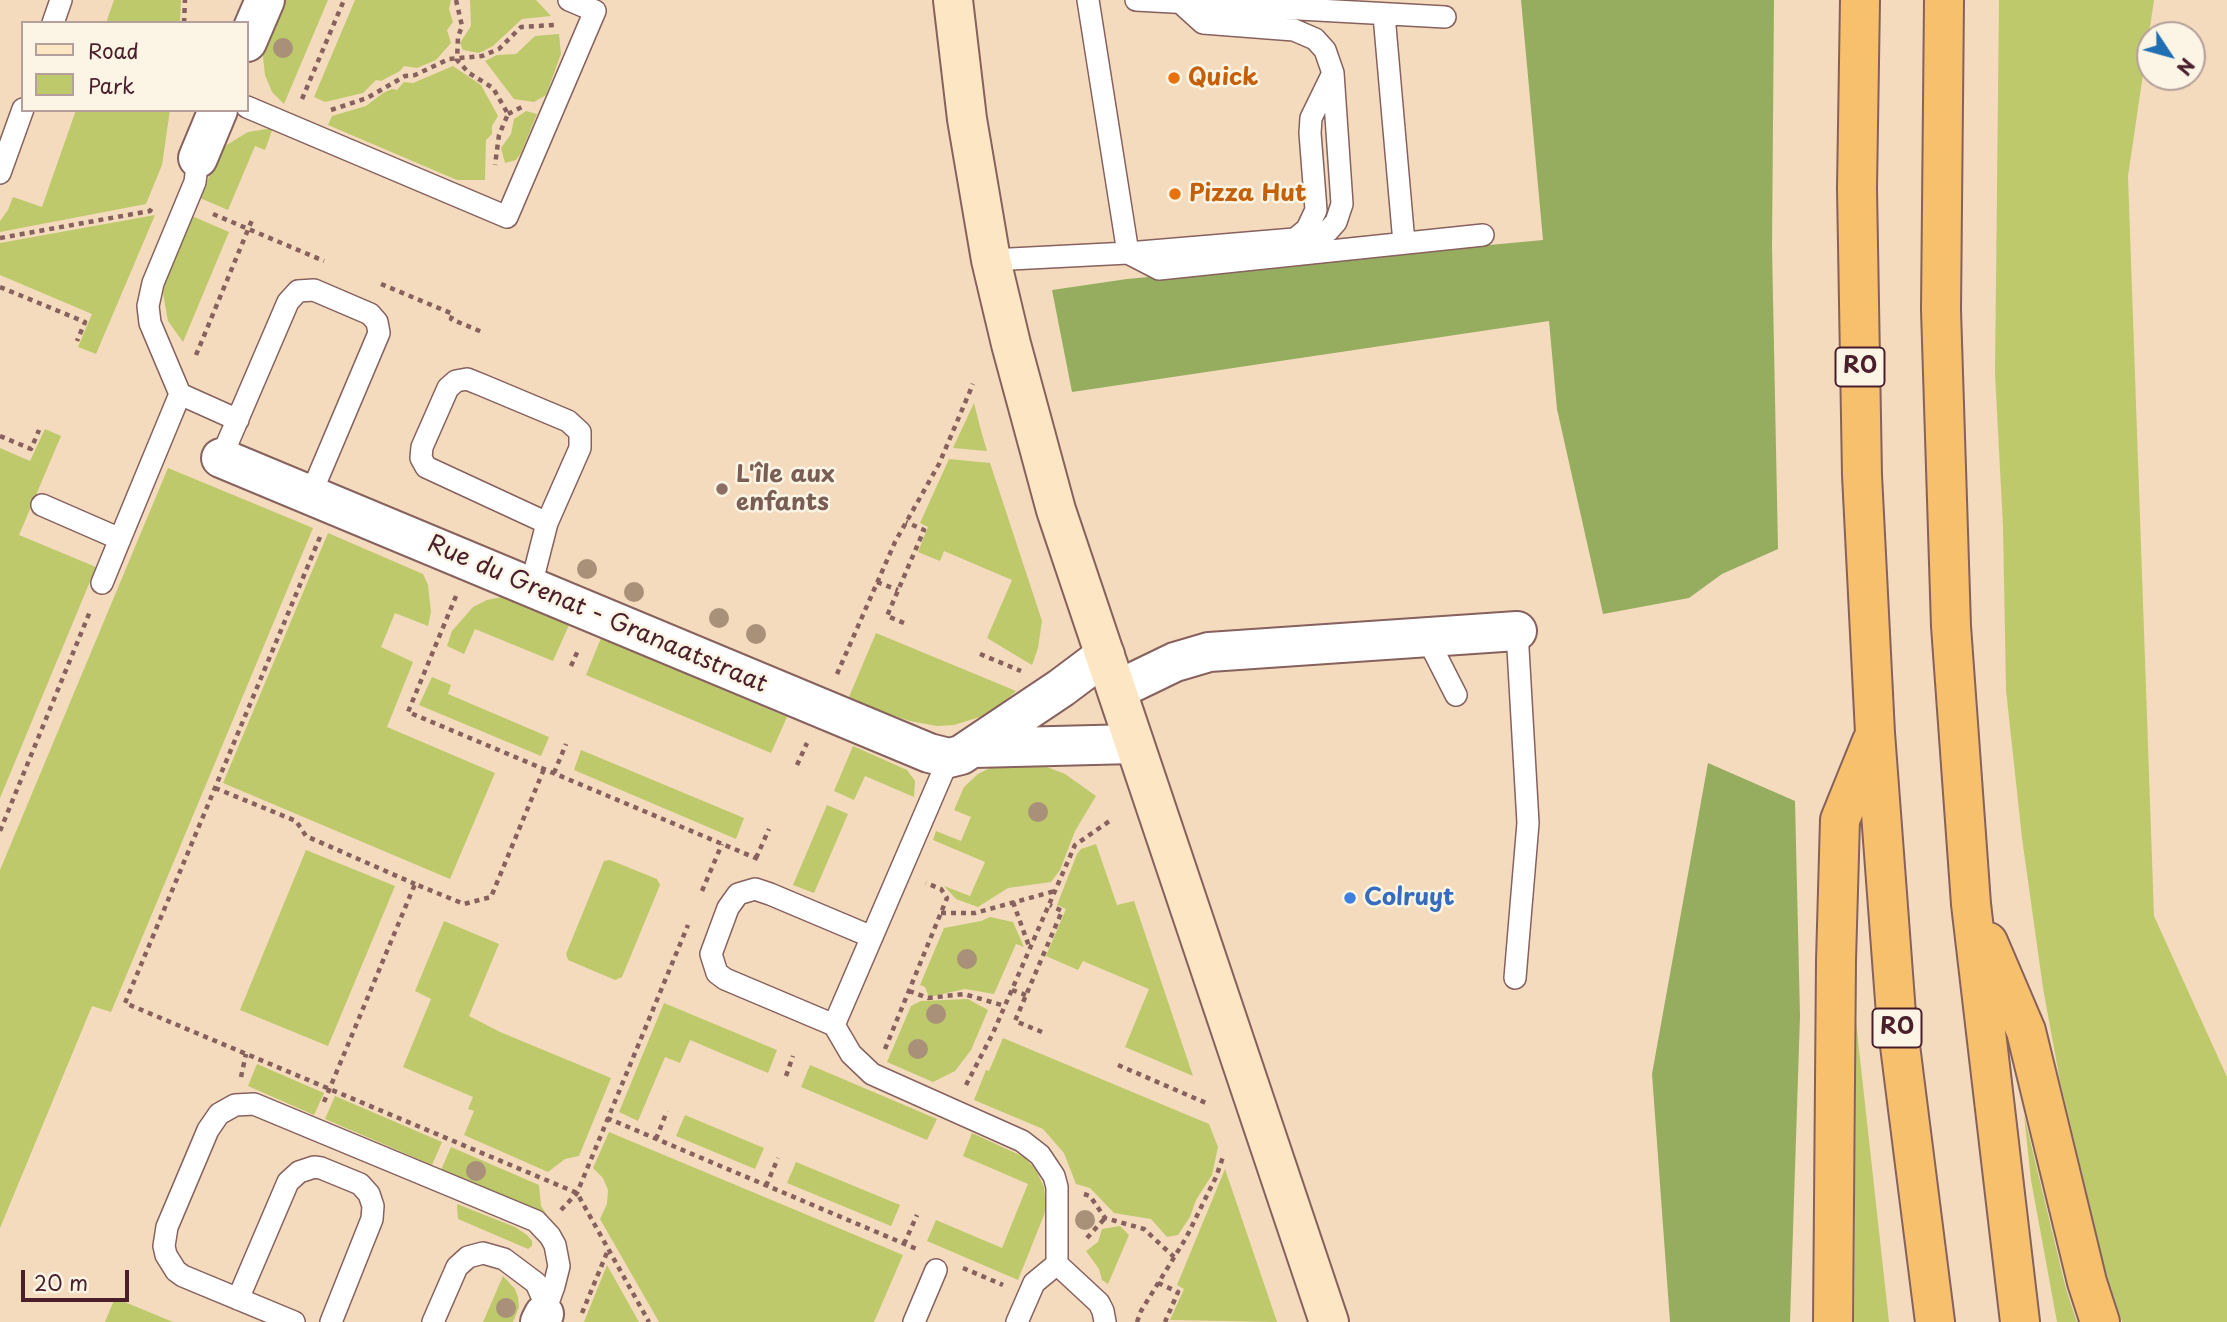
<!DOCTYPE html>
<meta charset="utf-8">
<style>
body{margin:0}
#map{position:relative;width:2227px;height:1322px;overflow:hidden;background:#f4dbbe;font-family:"Playpen Sans",sans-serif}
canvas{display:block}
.legend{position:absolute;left:21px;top:21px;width:228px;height:91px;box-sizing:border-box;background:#fcf5e5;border:2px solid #b59f9b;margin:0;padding:9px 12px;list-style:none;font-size:21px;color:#4a1f2b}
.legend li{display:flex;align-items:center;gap:14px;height:35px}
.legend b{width:35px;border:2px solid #b59f9b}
.north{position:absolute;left:2136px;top:21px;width:70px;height:70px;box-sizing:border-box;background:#fcf5e5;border:2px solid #b59f9b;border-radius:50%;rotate:126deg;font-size:19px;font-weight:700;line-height:28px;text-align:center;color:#4a1f2b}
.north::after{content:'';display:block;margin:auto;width:24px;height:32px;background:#1f6fb2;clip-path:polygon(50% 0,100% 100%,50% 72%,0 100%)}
.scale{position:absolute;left:21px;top:1270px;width:108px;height:32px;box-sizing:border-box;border:4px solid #4a1f2b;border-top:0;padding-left:9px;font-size:21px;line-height:24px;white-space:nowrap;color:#4a1f2b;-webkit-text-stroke:5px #fcf5e5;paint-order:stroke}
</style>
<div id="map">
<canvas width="2227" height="1322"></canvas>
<ul class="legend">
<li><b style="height:9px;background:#fce6c4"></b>Road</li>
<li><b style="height:19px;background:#bdc96b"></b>Park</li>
</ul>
<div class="north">N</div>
<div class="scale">20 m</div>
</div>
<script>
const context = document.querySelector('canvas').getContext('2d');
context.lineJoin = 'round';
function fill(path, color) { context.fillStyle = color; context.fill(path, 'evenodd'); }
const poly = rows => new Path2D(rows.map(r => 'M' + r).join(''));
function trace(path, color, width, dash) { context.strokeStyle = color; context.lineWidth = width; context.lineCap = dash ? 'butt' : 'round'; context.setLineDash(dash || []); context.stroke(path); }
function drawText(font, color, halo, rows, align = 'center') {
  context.font = font + ' "Playpen Sans",sans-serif'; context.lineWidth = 5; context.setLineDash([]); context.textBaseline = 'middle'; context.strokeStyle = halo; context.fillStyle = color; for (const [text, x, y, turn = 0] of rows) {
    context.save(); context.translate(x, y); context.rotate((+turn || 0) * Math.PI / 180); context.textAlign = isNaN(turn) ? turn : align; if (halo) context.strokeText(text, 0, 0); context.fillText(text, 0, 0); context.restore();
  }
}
fill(poly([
 [114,0,181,0,180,23,106,23],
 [283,0,328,0,284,104,272,92,265,75,263,57,264,49],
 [355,0,451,0,449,9,453,22,447,30,451,43,436,60,417,68,404,66,400,71,381,81,376,80,363,93,325,102,314,97],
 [470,0,536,0,551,16,522,19,493,46,479,53,463,50,460,43,471,26],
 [1999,0,2154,0,2128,176,2154,916,2227,1077,2227,1322,2122,1322,2104,1266,2060,1081,2043,988,2022,838,2006,690,2003,526,1995,374],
 [559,34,561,54,546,95,534,102,514,99,485,61,497,55,516,54,535,36],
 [453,66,481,85,498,116,492,126,492,134,486,140,485,180,457,180,328,125,332,116,366,106,383,93,392,89,397,90,404,82,413,83],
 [76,110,170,110,162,165,146,204,0,232,0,221,8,210,13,197,42,207],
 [526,111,537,114,521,153,516,160,505,163,501,148,511,134,514,119],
 [273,128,265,150,255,146,228,210,200,198,219,154,225,146,248,132],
 [155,215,96,354,78,347,92,314,0,275,0,243],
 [192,216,229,232,183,342,168,321,163,293,167,275],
 [974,403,980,427,987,451,953,448],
 [45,429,61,436,19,535,96,567,0,798,0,448,30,461],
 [949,459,990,463,1042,621,1038,648,1032,665,987,638,1012,580,944,551,940,561,918,552,928,527,920,523],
 [168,468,313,528,111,1012,92,1006,0,1228,0,870],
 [328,533,423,574,428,585,431,612,428,626,395,613,381,647,413,662,387,727,495,773,450,879,223,783],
 [502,597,569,625,553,661,475,629,464,654,447,646,452,631,473,607,487,600],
 [876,633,1016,691,1002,704,986,715,954,725,937,726,910,721,880,711,849,697],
 [601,638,787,717,771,753,586,675],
 [432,677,451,685,448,694,549,737,541,756,419,705],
 [853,746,907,770,915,781,914,797,865,776,854,800,834,791],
 [581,750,744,818,736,839,574,770],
 [1029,763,1047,767,1065,774,1096,796,1075,831,1060,870,1051,882,1008,888,978,907,956,899,944,886,970,896,985,862,933,840,936,831,961,841,971,817,954,810,964,787,978,774,994,766],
 [827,805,848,814,814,893,793,885],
 [1096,844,1117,905,1134,901,1193,1076,1125,1047,1149,989,1083,961,1078,970,1046,956,1066,909,1057,905,1077,854,1081,849],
 [306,850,395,886,328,1046,240,1010],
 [610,860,657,879,660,885,622,977,615,980,568,960,566,954,604,861],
 [990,917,1013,922,1024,947,1016,944,994,994,965,989,929,997,925,987,920,985,944,928,981,921],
 [444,921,499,944,469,1016,500,1032,611,1078,579,1156,565,1159,548,1172,464,1135,474,1111,468,1109,473,1097,403,1067,431,999,415,991],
 [968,999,988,1010,971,1050,955,1071,933,1082,887,1062,911,1006,921,1001],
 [664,1003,777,1050,768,1073,690,1040,680,1063,665,1057,638,1121,619,1112],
 [1856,1022,1889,1322,1854,1322],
 [1003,1038,1209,1124,1218,1147,1212,1175,1196,1200,1190,1217,1178,1235,1167,1237,1151,1219,1114,1213,1090,1188,1076,1184,1064,1153,1043,1129,974,1100,986,1070,989,1071],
 [257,1064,324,1093,314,1115,248,1086],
 [810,1065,937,1119,927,1140,801,1087],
 [335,1096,442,1142,432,1165,325,1119],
 [685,1115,764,1148,755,1169,676,1136],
 [2024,1115,2066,1289,2077,1322,2057,1322,2031,1180],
 [609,1132,903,1255,874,1322,659,1322,600,1219,607,1204,608,1190,603,1178,593,1168],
 [972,1133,1024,1157,1036,1170,1044,1187,1046,1206,1044,1215,1018,1280,927,1241,936,1220,1002,1248,1028,1184,963,1156],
 [451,1147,539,1185,541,1206,547,1215,537,1209,441,1170],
 [796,1162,900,1205,891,1226,787,1183],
 [1225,1169,1277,1322,1170,1320,1184,1289,1177,1285],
 [457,1204,515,1227,527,1235,532,1241,532,1246,528,1249,458,1219],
 [1120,1226,1129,1235,1108,1284,1102,1280,1099,1269,1086,1251,1098,1242,1102,1229],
 [607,1265,639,1322,584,1322],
 [503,1276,515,1289,518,1297,519,1307,513,1322,483,1322],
 [115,1298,173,1322,105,1322]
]), '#bdc96b');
fill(poly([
 [1521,0,1774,0,1772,247,1778,549,1722,574,1689,598,1603,614,1557,409,1549,321,1072,392,1052,290,1127,279,1543,240],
 [1708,763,1795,801,1800,1016,1790,1322,1670,1322,1652,1074]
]), '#96ad5f');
const lane = poly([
 [1088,0,1128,253,1159,269,1483,235],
 [1136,0,1445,17],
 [1384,15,1404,243],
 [53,23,61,0],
 [247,107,507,217,595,11,569,0],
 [0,173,23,109],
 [1295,239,1307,229,1316,210,1310,133,1311,118,1333,73],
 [991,260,1128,253,1318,237,1328,231,1336,222,1342,204,1333,73,1325,50,1315,39,1294,30,1203,23,1182,4],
 [180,394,238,420],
 [221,458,288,302,298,291,314,290,370,314,377,322,379,333,310,496],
 [42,505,120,539,180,394,150,323,148,306,153,283,195,182,198,158],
 [102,583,120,539],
 [544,593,536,585,534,574,547,523,580,448,580,432,568,421,482,385,467,379,456,381,448,388,422,447,421,458,426,467,547,523],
 [1427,638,1456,695],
 [949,758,834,1025,851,1054,872,1074,1022,1141,1040,1155,1054,1176,1057,1187,1057,1264],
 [1515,978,1528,823,1517,631],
 [834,1025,725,979,717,973,711,954,728,908,738,894,755,889,770,894,872,937],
 [238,1299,288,1182,299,1172,314,1167,321,1168,360,1184,369,1194,373,1206,372,1219,331,1322],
 [294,1322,183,1276,176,1271,166,1255,164,1246,167,1227,208,1130,219,1114,235,1105,254,1104,536,1221,550,1236,555,1245,559,1266,554,1286,544,1314],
 [433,1322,457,1267,468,1257,483,1253,504,1259,536,1283,544,1301,544,1312],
 [914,1322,936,1270],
 [1017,1322,1034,1283,1057,1264,1099,1303,1103,1311,1105,1322]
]);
const street = poly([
 [247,42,265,0],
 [198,158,218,110],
 [221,458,929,753,949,758,961,755,1061,688,1105,655],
 [1117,690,1175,662,1209,652,1517,631],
 [974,748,1134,744],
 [540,1322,544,1314]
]);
const secondary = poly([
 [953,0,967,119,991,260,1011,344,1056,510,1329,1322]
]);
const highway = poly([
 [1860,0,1857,188,1862,475,1875,733,1896,1014,1935,1322],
 [1944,0,1941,310,1951,626,1971,904,2020,1322],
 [1988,942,2026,1031,2087,1282,2100,1322],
 [1833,1322,1836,961,1840,820,1872,741]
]);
trace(lane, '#86615e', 24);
trace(street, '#86615e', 42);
trace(secondary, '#86615e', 42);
trace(highway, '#86615e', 42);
trace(poly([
 [456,0,462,26,458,37,457,60,469,73,493,88,508,114,499,135,495,165],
 [184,23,185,0],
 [302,99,344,0],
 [331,110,367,98,405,76,415,75,449,59,482,56,499,49,521,27,554,25],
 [508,114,522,107],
 [213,214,324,261],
 [0,238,150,211,152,208],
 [381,284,453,314,451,319,482,332],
 [0,287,85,322,77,341],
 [196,355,252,220],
 [0,436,31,449,39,430],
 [320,537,125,1003,577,1193,649,1322],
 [877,582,898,590],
 [456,596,408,712,758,859],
 [904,623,887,616,924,530,906,522],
 [980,654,1021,671],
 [571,666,579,648],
 [837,674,895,542,939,464,973,384],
 [797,765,807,743],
 [554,773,566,744],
 [215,788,296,821,306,836,415,884],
 [0,831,91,609],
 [756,858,769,829],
 [702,891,722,844],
 [1013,902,1030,949],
 [941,913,975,913,1055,891],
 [1012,990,1026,995],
 [909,991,928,998,964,994,1005,1006],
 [1042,1032,1015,1021,1062,911,1050,905],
 [885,1049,947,898,941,889,926,883],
 [1118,1065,1206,1103],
 [786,1076,793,1056],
 [241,1077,246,1054],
 [966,1085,993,1033,1075,845,1111,820],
 [324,1102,415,884,464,904,491,897,544,769],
 [607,1118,919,1250],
 [656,1139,667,1111],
 [766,1186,778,1158],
 [1084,1194,1090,1196,1105,1218,1144,1229,1174,1257],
 [561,1210,577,1193,688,925],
 [1087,1238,1105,1218],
 [904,1244,917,1215],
 [963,1268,1003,1285],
 [1158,1283,1178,1292,1165,1322],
 [582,1313,608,1250],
 [1137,1322,1141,1311,1186,1238,1216,1177,1224,1154]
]), '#86615e', 4.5, [5, 5]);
trace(lane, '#fff', 21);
trace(street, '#fff', 38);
trace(secondary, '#fce6c4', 38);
trace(highway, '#f7c06c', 38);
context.fillStyle = '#a99078';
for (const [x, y] of [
 [283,48],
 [587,569],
 [634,592],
 [719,618],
 [756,634],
 [1038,812],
 [967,959],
 [936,1014],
 [918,1049],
 [476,1171],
 [1085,1220],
 [506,1308]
]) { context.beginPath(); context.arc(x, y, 10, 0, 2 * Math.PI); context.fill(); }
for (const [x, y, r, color] of [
 [1174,78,7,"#e8710a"],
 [1175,194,7,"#e8710a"],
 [722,489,7,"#8d6e63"],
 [1350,898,7,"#3f7fe0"]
]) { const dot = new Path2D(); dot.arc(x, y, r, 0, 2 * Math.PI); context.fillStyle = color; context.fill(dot); trace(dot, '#fcf5e5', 2.5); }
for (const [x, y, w] of [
 [1860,367,49],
 [1897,1028,49]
]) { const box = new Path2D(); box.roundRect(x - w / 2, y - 19.5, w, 39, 5); context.fillStyle = '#fcf5e5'; context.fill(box); trace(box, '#4a1f2b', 2); }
drawText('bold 23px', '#4a1f2b', null, [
 ["R0",1860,367],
 ["R0",1897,1028]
]);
drawText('bold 24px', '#c56008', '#fcf5e5', [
 ["Quick",1188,78],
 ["Pizza Hut",1189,194]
], 'left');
drawText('bold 24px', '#785e54', '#fcf5e5', [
 ["L'île aux",736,475],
 ["enfants",736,503]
], 'left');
drawText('24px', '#4a1f2b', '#fcf5e5', [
 ["Rue du Grenat - Granaatstraat",597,615,23]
]);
drawText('bold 24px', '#366cbe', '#fcf5e5', [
 ["Colruyt",1364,898]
], 'left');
</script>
